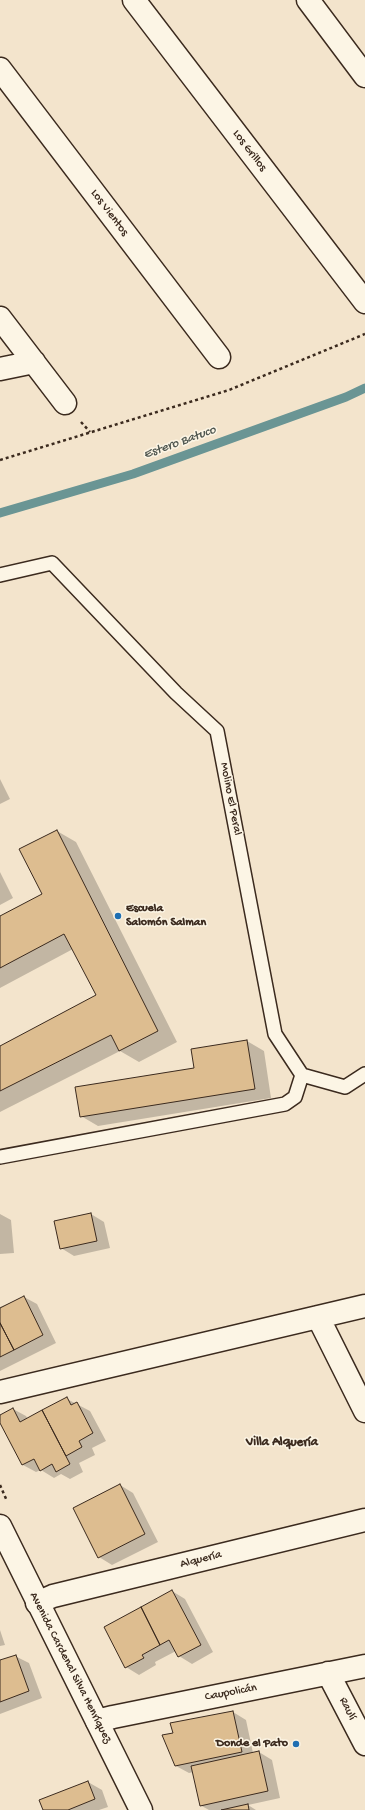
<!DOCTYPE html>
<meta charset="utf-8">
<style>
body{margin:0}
canvas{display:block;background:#f3e4cc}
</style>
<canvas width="365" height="1810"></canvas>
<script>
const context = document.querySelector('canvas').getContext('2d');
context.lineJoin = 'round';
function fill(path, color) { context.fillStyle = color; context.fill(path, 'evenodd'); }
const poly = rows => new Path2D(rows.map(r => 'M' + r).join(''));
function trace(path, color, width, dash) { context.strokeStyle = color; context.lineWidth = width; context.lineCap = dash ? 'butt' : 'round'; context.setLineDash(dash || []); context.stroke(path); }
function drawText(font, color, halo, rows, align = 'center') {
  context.font = font + ' "Gochi Hand",sans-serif'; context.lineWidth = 3; context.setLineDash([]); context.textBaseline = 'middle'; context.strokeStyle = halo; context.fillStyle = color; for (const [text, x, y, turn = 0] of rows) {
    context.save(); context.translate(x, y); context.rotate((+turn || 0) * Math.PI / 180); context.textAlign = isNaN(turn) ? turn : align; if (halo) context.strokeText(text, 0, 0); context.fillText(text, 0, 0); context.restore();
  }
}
fill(poly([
 [0,779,10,799,0,804],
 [57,831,76,842,177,1042,139,1062,120,1051,0,1112,0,1048,98,995,73,949,0,988,0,917,43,895],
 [0,872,13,898,0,905],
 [247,1041,264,1051,271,1098,98,1126,81,1116,195,1069],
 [0,1214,11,1220,14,1253,0,1254],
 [91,1214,104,1222,110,1248,74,1256,61,1248],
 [24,1297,37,1304,56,1343,0,1371,0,1307],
 [67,1399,90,1411,106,1441,92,1448,95,1455,79,1463,83,1472,70,1479,61,1474,54,1478,41,1470,36,1472,23,1465,0,1421,0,1416,13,1409,26,1416,28,1419],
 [120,1485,133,1493,158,1542,112,1565,99,1557,74,1508],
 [172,1591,185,1599,213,1652,192,1664,179,1656,176,1651,155,1662,156,1665,139,1675,126,1667],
 [0,1630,5,1645,0,1646],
 [15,1656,29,1663,42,1698,0,1714,0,1661],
 [233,1712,246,1720,253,1753,259,1752,272,1760,280,1798,248,1805,256,1810,209,1810,200,1805,194,1772,189,1773,176,1766,175,1734],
 [88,1782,102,1790,108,1807,99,1810,44,1810]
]), '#0003');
trace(poly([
 [0,513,133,474,346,397,365,388]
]), '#6a9594', 9);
const building = poly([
 [57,830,158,1031,119,1051,111,1035,0,1091,0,1046,96,995,64,934,0,968,0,916,42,894,19,849,57,830],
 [247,1040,255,1089,80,1117,75,1087,194,1068,191,1049,247,1040],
 [91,1213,97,1241,60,1249,54,1221,91,1213],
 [24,1296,43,1335,14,1350,0,1323,0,1308,24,1296],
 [0,1323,14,1350,0,1357,0,1323],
 [67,1397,71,1405,77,1402,93,1433,79,1441,82,1447,66,1456,42,1410,67,1397],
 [13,1408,20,1422,42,1410,70,1464,56,1472,52,1464,40,1471,34,1459,22,1465,0,1423,0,1415,13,1408],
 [120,1484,145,1534,98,1558,73,1508,120,1484],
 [172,1590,201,1645,178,1657,169,1640,160,1645,141,1607,172,1590],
 [141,1607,160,1645,142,1655,144,1658,125,1668,104,1627,141,1607],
 [16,1655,29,1691,0,1702,0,1660,16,1655],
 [233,1711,242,1752,175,1766,162,1735,173,1733,170,1723,233,1711],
 [259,1751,268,1791,200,1806,191,1766,259,1751],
 [88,1781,95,1799,68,1810,43,1810,39,1800,88,1781],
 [248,1804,249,1810,221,1810,248,1804]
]);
fill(building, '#ddbd90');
trace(building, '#3b2a1e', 1);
const service = poly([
 [0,575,52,563,176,693,217,731,275,1034,302,1075,345,1087,365,1074],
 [0,1157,285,1104,295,1097,302,1075]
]);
const minor = poly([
 [134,0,365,302],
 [308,0,365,76],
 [0,69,219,357],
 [0,318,65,403],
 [0,369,34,362],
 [318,1317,365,1411],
 [0,1392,365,1306],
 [37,1603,53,1596,365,1520],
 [328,1673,365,1744],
 [97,1721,113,1717,365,1666]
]);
const tertiary = poly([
 [0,1526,141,1810]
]);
trace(service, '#3b2a1e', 16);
trace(minor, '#3b2a1e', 25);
trace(tertiary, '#3b2a1e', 25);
trace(poly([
 [81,422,90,432],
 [0,460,229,390,365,334],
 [0,1485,7,1501]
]), '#3b2a1e', 2.5, [3, 3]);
trace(service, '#fcf5e5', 13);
trace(minor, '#fcf5e5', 22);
trace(tertiary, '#fcf5e5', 22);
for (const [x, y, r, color] of [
 [118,916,4,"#1f6fb2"],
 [296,1744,4,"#1f6fb2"]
]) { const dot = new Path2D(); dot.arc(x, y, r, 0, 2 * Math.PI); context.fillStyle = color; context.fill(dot); trace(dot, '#fcf5e5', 1.5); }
drawText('12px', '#3b2a1e', '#fcf5e5', [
 ["Los Grillos",249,151,53],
 ["Los Vientos",109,213,53],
 ["Molino El Peral",230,799,79],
 ["Alquería",201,1560,-14],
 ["Avenida Cardenal Silva Henríquez",70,1668,63],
 ["Caupolicán",231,1693,-11],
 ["Raulí",347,1709,63]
]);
drawText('bold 12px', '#3b2a1e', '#fcf5e5', [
 ["Escuela",126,909],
 ["Salomón Salman",126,923],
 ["Donde el Pato",288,1744,"right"]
], 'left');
drawText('italic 13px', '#4f564f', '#fcf5e5', [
 ["Estero Batuco",180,443,-20]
]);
drawText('bold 13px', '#3b2a1e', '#fcf5e5', [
 ["Villa Alquería",282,1443]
]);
</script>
